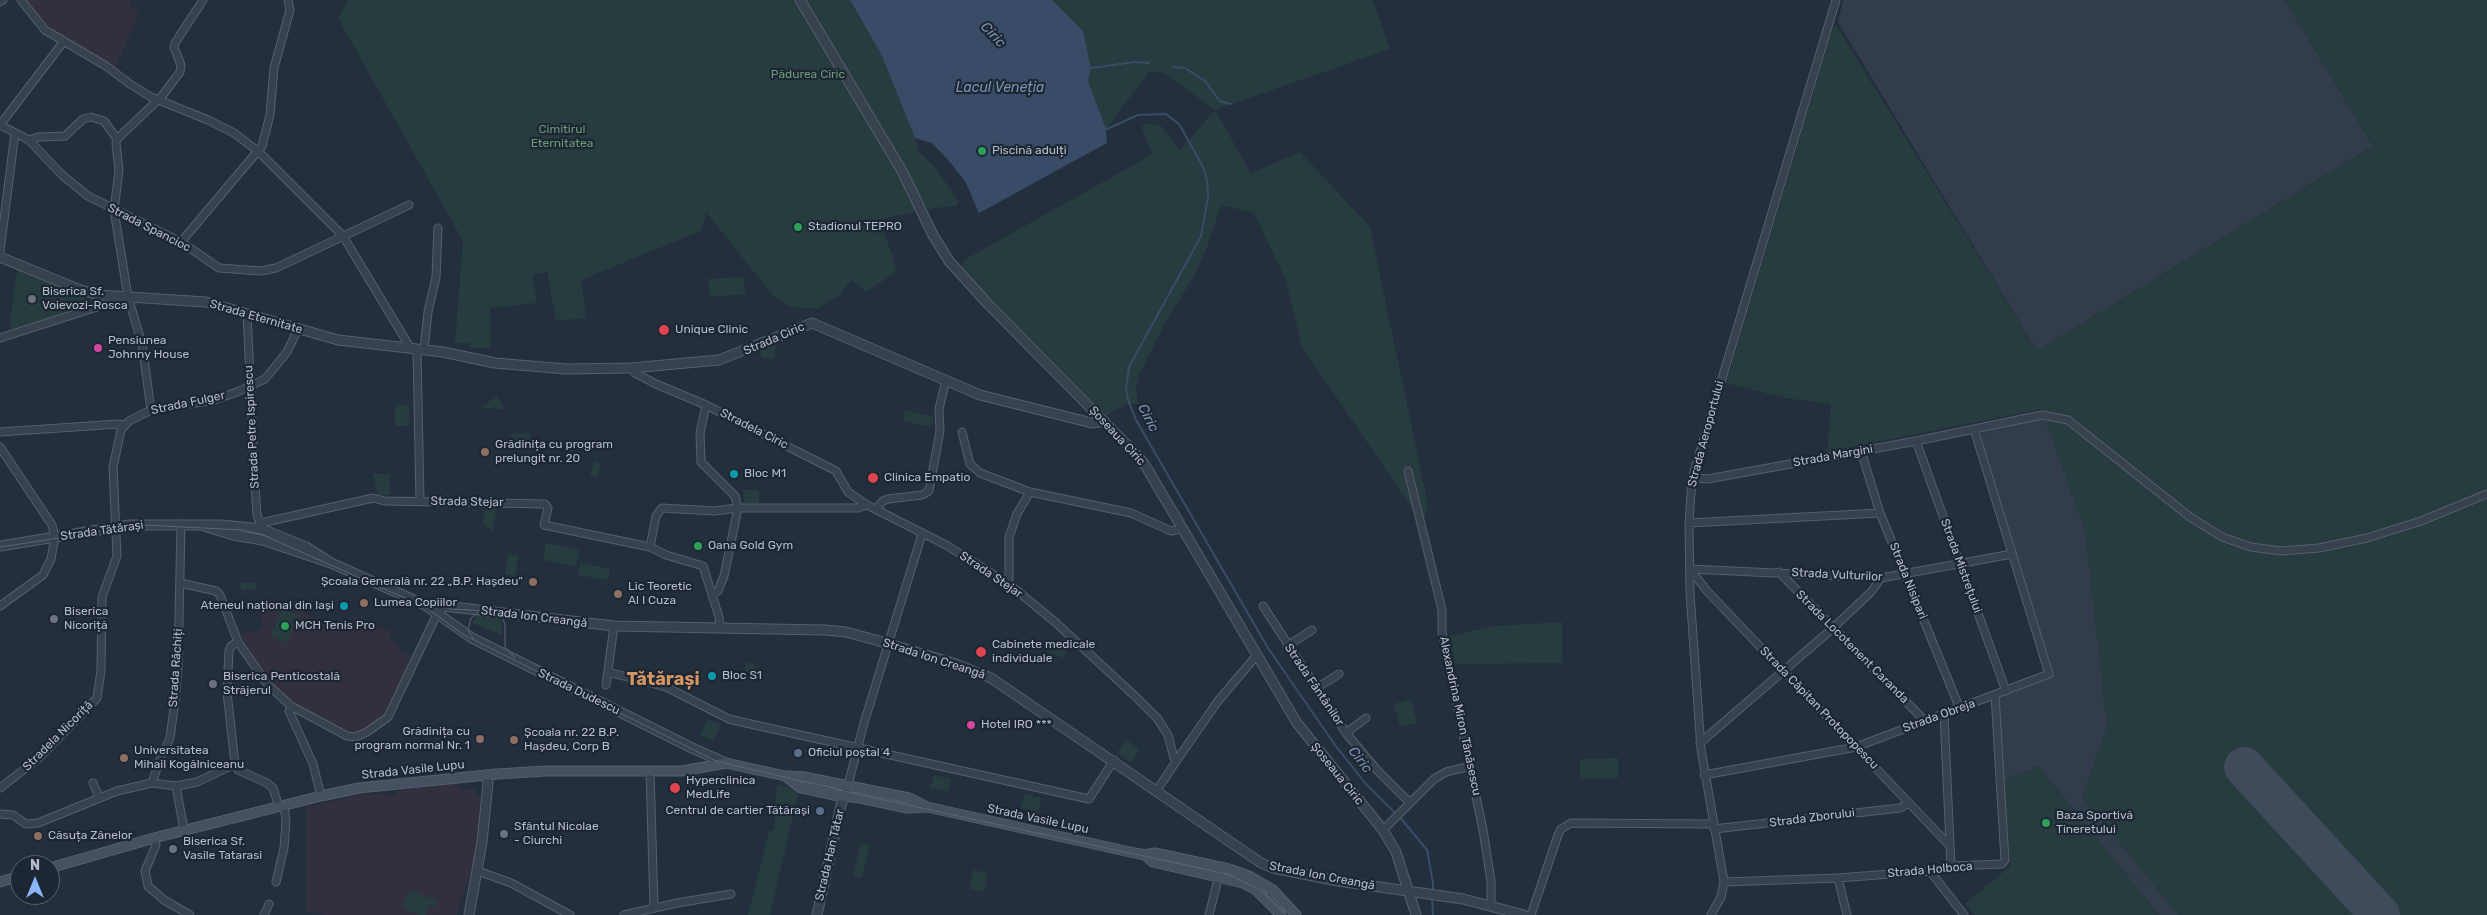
<!DOCTYPE html>
<meta charset="utf-8">
<style>
body{margin:0}
#map{position:relative;width:2487px;height:915px;overflow:hidden;background:#242f3e;font-family:Rubik,sans-serif}
canvas{display:block}
.north{position:absolute;left:10px;top:855px;width:50px;height:50px;box-sizing:border-box;background:#1d2633;border:1px solid #59626f;border-radius:50%;rotate:0deg;font-size:14px;font-weight:700;line-height:20px;text-align:center;color:#b4bcc9}
.north::after{content:'';display:block;margin:auto;width:18px;height:22px;background:#8ab4f8;clip-path:polygon(50% 0,100% 100%,50% 72%,0 100%)}
</style>
<div id="map">
<canvas width="2487" height="915"></canvas>
<div class="north">N</div>
</div>
<script>
const context = document.querySelector('canvas').getContext('2d');
context.lineJoin = 'round';
function fill(path, color) { context.fillStyle = color; context.fill(path, 'evenodd'); }
const poly = rows => new Path2D(rows.map(r => 'M' + r).join(''));
function trace(path, color, width, dash) { context.strokeStyle = color; context.lineWidth = width; context.lineCap = dash ? 'butt' : 'round'; context.setLineDash(dash || []); context.stroke(path); }
function drawText(font, color, halo, rows, align = 'center') {
  context.font = font + ' Rubik,sans-serif'; context.lineWidth = 4.5; context.setLineDash([]); context.textBaseline = 'middle'; context.strokeStyle = halo; context.fillStyle = color; for (const [text, x, y, turn = 0] of rows) {
    context.save(); context.translate(x, y); context.rotate((+turn || 0) * Math.PI / 180); context.textAlign = isNaN(turn) ? turn : align; if (halo) context.strokeText(text, 0, 0); context.fillText(text, 0, 0); context.restore();
  }
}
fill(poly([
 [26,0,132,0,129,5,139,14,115,68,58,33,40,18],
 [259,598,278,601,348,632,356,617,392,632,389,639,400,646,398,650,410,656,407,663,410,664,389,708,382,717,360,731,350,732,289,701,271,682,239,634,263,629],
 [455,783,464,791,475,788,475,795,482,796,473,864,456,915,328,915,306,912,306,807,360,795,382,793,392,797,398,791]
]), '#32303f');
fill(poly([
 [1843,0,2285,0,2373,146,2037,351,1838,22],
 [2036,419,2051,420,2487,915,2159,915,2038,766,2004,781,1998,698,2053,677,1978,434]
]), '#323c4b');
fill(poly([
 [348,0,850,0,881,54,915,138,918,151,937,170,959,202,955,206,926,209,874,221,883,232,892,253,896,272,866,292,851,280,841,294,817,309,790,307,773,296,706,212,701,231,581,280,586,318,556,321,547,272,533,275,537,303,490,308,491,348,470,348,469,343,455,343,463,241,338,18],
 [1052,0,1373,0,1390,49,1215,110,1251,173,1300,152,1370,227,1428,505,1423,524,1302,347,1285,278,1254,213,1221,205,1208,245,1194,276,1165,323,1139,375,1136,386,1138,404,1124,404,1124,407,1112,411,1107,416,960,268,964,260,1153,154,1142,130,1143,125,1149,123,1161,126,1180,150,1215,110,1164,73,1149,72,1106,129,1088,81,1091,68,1083,31],
 [2285,0,2487,0,2487,915,2178,915,2082,797,2107,727,2085,532,2042,409,1827,452,1831,404,1785,398,1726,383,1833,27,1836,25,2037,351,2373,146],
 [17,269,87,298,87,306,9,331],
 [744,277,745,294,710,297,708,279],
 [777,338,774,359,762,358,758,347],
 [497,396,504,409,480,408],
 [395,405,409,405,409,426,395,426],
 [905,410,933,417,931,427,903,421],
 [530,433,530,443,514,444,511,434],
 [594,461,601,463,598,477,590,475],
 [373,474,390,474,390,495,378,495],
 [743,490,759,490,759,503,744,503],
 [487,505,497,505,493,531,482,523],
 [546,543,579,550,576,566,543,560],
 [508,554,518,556,515,576,505,574],
 [580,563,610,569,608,580,578,575],
 [255,582,256,589,241,590,240,583],
 [282,608,299,615,287,643,271,636],
 [478,614,498,617,502,624,502,635,472,623],
 [1562,622,1562,663,1455,664,1450,636,1495,626],
 [1050,640,1068,646,1064,658,1046,652],
 '744.5 668a5.5 5.5 0 1 1 11 0a5.5 5.5 0 1 1-11 0Z',
 [1411,699,1417,723,1400,727,1394,704],
 [708,719,721,725,713,741,700,735],
 [1126,740,1140,749,1131,763,1117,753],
 [1618,758,1618,778,1580,779,1580,759],
 [2038,766,2159,915,1975,915,1965,904,2010,866,2004,781],
 [934,775,951,779,948,792,930,788],
 [777,785,799,789,770,915,748,915,769,831,774,830],
 [1024,794,1041,798,1038,812,1021,808],
 [860,843,870,845,862,878,853,876],
 [973,870,988,873,984,892,969,889],
 [410,890,438,901,436,907,430,905,426,915,419,915,402,908]
]), '#263c3f');
fill(poly([
 [850,0,1052,0,1083,31,1091,68,1088,81,1106,129,1107,143,979,213,965,181,949,161,932,143,915,138,881,54]
]), '#394c67');
trace(poly([
 [1173,67,1185,68,1205,81,1220,101,1231,104],
 [1091,68,1135,62,1149,63],
 [1105,130,1138,115,1166,114,1179,124,1202,165,1207,179,1208,198,1201,236,1129,367,1126,389,1128,400,1136,420,1268,648,1335,745,1365,783,1403,821,1427,850,1433,883,1433,893],
 [1432,897,1433,915]
]), '#394c67', 2);
trace(poly([
 [2244,767,2380,915]
]), '#3f4a5a', 40);
const minor = poly([
 [21,0,45,30,106,66,130,84,151,97,208,120,234,133,259,152,343,236,411,349],
 [0,2,3,0],
 [0,125,29,140,62,175,88,196,181,242,219,268,261,271,276,268,409,205],
 [0,125,64,41],
 [29,140,38,137,65,136,83,119,91,117,104,121,117,139],
 [181,242,262,146,270,115,274,68,290,10,288,0],
 [0,251,15,133],
 [247,313,255,485,257,515,261,526],
 [0,338,125,298],
 [417,350,420,502],
 [424,350,428,312,436,277,438,228],
 [631,368,635,373,656,384,706,405,836,471,848,492,867,505],
 [706,405,700,433,701,462,735,496,738,508,724,576,718,591,713,594],
 [151,410,142,344,128,297,114,210,119,170,116,143,117,139,162,96,180,72,181,65,174,47,175,43,203,0],
 [0,432,118,424,125,425],
 [962,432,970,464,980,473,1030,492,1131,513,1171,531,1182,529],
 [1916,441,2006,691],
 [0,447,52,525,55,537,51,559,43,575,0,606],
 [1861,451,1880,513,1960,709],
 [1408,471,1442,610,1442,633,1483,830,1491,881,1491,905],
 [1692,478,1708,479,1916,441,2042,415,2068,420,2190,517,2222,537,2251,547,2281,551,2319,548,2367,538,2421,521,2487,494],
 [876,509,883,501,888,499,922,495,929,491,940,431,939,409,946,380],
 [261,523,373,498,385,501,545,504,548,508,544,525,650,547,656,516,662,508,714,511,738,508,858,508,867,505,946,545,1009,584,1055,622,1137,698,1157,718,1168,735,1174,758,1177,760,1157,790],
 [1689,523,1880,513],
 [650,547,666,555,703,566,719,617,720,628],
 [1690,569,1707,591,1950,846],
 [1690,569,1881,578,2012,554],
 [1779,572,1925,721],
 [180,583,216,591,220,595,238,642,268,685,291,706,347,736,355,737,367,732,388,717,437,614],
 [1009,584,1009,537,1017,514,1030,492],
 [1263,606,1346,733,1376,769,1410,803],
 [238,642,231,646,229,651,227,692,235,764,238,770,267,783,273,788,279,807],
 [1287,646,1312,630],
 [608,672,666,687,729,719,746,723,1089,799,1114,760],
 [606,685,614,626],
 [1315,689,1339,674],
 [291,706,289,711,313,764,321,796],
 [1944,715,1951,866],
 [1346,733,1366,718],
 [1700,743,1833,628,1871,592,1881,578],
 [1177,760,1218,701,1257,655],
 [650,771,654,907],
 [1704,775,1856,747,2049,674,1974,429],
 [93,783,99,797],
 [152,783,159,762,170,738,175,701,178,666,181,524],
 [848,785,864,723,922,534],
 [176,786,184,830],
 [0,788,39,758,97,698,101,671,102,597,117,556,113,467,121,430,129,421,151,410,214,400,237,392,265,379,287,352,298,329],
 [0,814,13,815,26,824,38,823,117,791,152,783,176,786,197,782,235,764],
 [1714,829,1900,808,1909,803],
 [1383,830,1434,779,1446,772,1471,766],
 [154,838,156,845,145,871,148,886,164,900,190,915],
 [478,871,511,883,570,915],
 [1930,871,1964,915],
 [1838,878,1847,915],
 [276,882,284,848,286,821,284,805],
 [1724,882,1838,878,1930,871,1951,866,2002,864,2005,860,1995,695],
 [264,915,269,904],
 [624,915,677,903,731,894],
 [1209,915,1221,867],
 [1531,915,1558,835,1561,829,1571,823,1713,824],
 [1711,915,1721,897,1724,882,1701,749,1690,593,1689,523,1692,478,1836,0]
]);
const tertiary = poly([
 [800,0,902,171,933,235,949,261,987,303,1136,454,1145,465,1297,723,1383,830,1396,852,1416,915],
 [0,257,78,289,98,295,206,302,338,340,443,352,495,363,566,369,631,368,719,360,812,323,980,395,1092,423,1104,421],
 [0,546,129,525,221,525,262,529,306,547,331,563,263,540,233,535,204,526],
 [331,563,425,605,472,638,692,748,726,763],
 [437,614,444,606,614,626,824,630,846,632,879,641,956,664,991,678,1261,863,1273,868,1338,881,1463,899,1524,915],
 [469,915,482,842,488,783,486,775],
 [817,915,841,805,848,785]
]);
const secondary = poly([
 [785,776,801,788,833,795,860,798,907,808,927,807,1130,852,1145,855,1155,853,1229,869,1249,876,1273,890,1296,915],
 [1145,855,1153,862,1243,883,1256,890,1281,915],
 [50,868,154,838,321,796,359,788,497,774,546,771,682,771,726,763,785,776,804,777,909,798,927,807],
 [0,882,20,876]
]);
trace(minor, '#565f6c', 9);
trace(tertiary, '#565f6c', 11);
trace(secondary, '#565f6c', 11);
trace(minor, '#38414e', 7);
trace(tertiary, '#38414e', 9);
trace(secondary, '#465061', 9);
trace(poly([
 [0,547,143,525,242,530,263,535,425,607,464,635,716,761,861,795,1227,874,1259,889,1286,915],
 [423,602,451,609,489,611],
 [474,640,468,630,471,618,480,611,495,612,501,615,505,624,505,647,515,658]
]), '#5a6575', 1);
for (const [x, y, r, color] of [
 [982,151,5,"#2e9e5b"],
 [798,227,5,"#2e9e5b"],
 [32,299,5,"#6b7280"],
 [664,330,6,"#e0444e"],
 [98,348,5,"#d1479c"],
 [485,452,5,"#8d6e63"],
 [734,474,5,"#0f9aa8"],
 [873,478,6,"#e0444e"],
 [698,546,5,"#2e9e5b"],
 [533,582,5,"#8d6e63"],
 [618,594,5,"#8d6e63"],
 [364,603,5,"#8d6e63"],
 [344,606,5,"#0f9aa8"],
 [54,619,5,"#6b7280"],
 [285,626,5,"#2e9e5b"],
 [981,652,6,"#e0444e"],
 [712,676,5,"#0f9aa8"],
 [213,684,5,"#6b7280"],
 [971,725,5,"#d1479c"],
 [480,739,5,"#8d6e63"],
 [514,740,5,"#8d6e63"],
 [798,753,5,"#5c6f8a"],
 [124,758,5,"#8d6e63"],
 [675,788,6,"#e0444e"],
 [820,811,5,"#5c6f8a"],
 [2046,823,5,"#2e9e5b"],
 [504,834,5,"#6b7280"],
 [38,836,5,"#8d6e63"],
 [173,849,5,"#6b7280"]
]) { const dot = new Path2D(); dot.arc(x, y, r, 0, 2 * Math.PI); context.fillStyle = color; context.fill(dot); trace(dot, '#1d2633', 2); }
drawText('12px', '#6b9a76', '#1d2633', [
 ["Pădurea Ciric",808,75],
 ["Cimitirul",562,130],
 ["Eternitatea",562,144]
]);
drawText('12px', '#b4bcc9', '#1d2633', [
 ["Piscină adulți",992,151],
 ["Stadionul TEPRO",808,227],
 ["Biserica Sf.",42,292],
 ["Voievozi-Rosca",42,306],
 ["Unique Clinic",675,330],
 ["Pensiunea",108,341],
 ["Johnny House",108,355],
 ["Grădinița cu program",495,445],
 ["prelungit nr. 20",495,459],
 ["Bloc M1",744,474],
 ["Clinica Empatio",884,478],
 ["Oana Gold Gym",708,546],
 ["Școala Generală nr. 22 „B.P. Hașdeu”",523,582,"right"],
 ["Lic Teoretic",628,587],
 ["Al I Cuza",628,601],
 ["Lumea Copiilor",374,603],
 ["Ateneul național din Iași",334,606,"right"],
 ["Biserica",64,612],
 ["Nicoriță",64,626],
 ["MCH Tenis Pro",295,626],
 ["Cabinete medicale",992,645],
 ["individuale",992,659],
 ["Bloc S1",722,676],
 ["Biserica Penticostală",223,677],
 ["Străjerul",223,691],
 ["Hotel IRO ***",981,725],
 ["Grădinița cu",470,732,"right"],
 ["program normal Nr. 1",470,746,"right"],
 ["Școala nr. 22 B.P.",524,733],
 ["Hașdeu, Corp B",524,747],
 ["Universitatea",134,751],
 ["Mihail Kogălniceanu",134,765],
 ["Oficiul poștal 4",808,753],
 ["Hyperclinica",686,781],
 ["MedLife",686,795],
 ["Centrul de cartier Tătărași",810,811,"right"],
 ["Baza Sportivă",2056,816],
 ["Tineretului",2056,830],
 ["Sfântul Nicolae",514,827],
 ["- Ciurchi",514,841],
 ["Căsuța Zânelor",48,836],
 ["Biserica Sf.",183,842],
 ["Vasile Tatarasi",183,856]
], 'left');
drawText('12px', '#b4bcc9', '#1d2633', [
 ["Strada Spancioc",149,228,27],
 ["Strada Eternitate",256,317,16],
 ["Strada Ciric",774,339,-23],
 ["Strada Fulger",188,403,-12],
 ["Strada Petre Ispirescu",252,427,-93],
 ["Stradela Ciric",754,429,27],
 ["Strada Aeroportului",1706,434,-75],
 ["Șoseaua Ciric",1117,436,47],
 ["Strada Margini",1833,456,-10],
 ["Strada Stejar",467,502,1],
 ["Strada Tătărași",102,531,-8],
 ["Strada Mistrețului",1961,566,70],
 ["Strada Stejar",991,575,34],
 ["Strada Vulturilor",1837,575,3],
 ["Strada Nisipari",1908,581,68],
 ["Strada Ion Creangă",534,617,7],
 ["Strada Locotenent Caranda",1852,647,45],
 ["Strada Ion Creangă",934,659,18],
 ["Strada Răchiți",176,668,-86],
 ["Strada Fântânilor",1314,685,56],
 ["Strada Dudescu",579,692,26],
 ["Strada Căpitan Protopopescu",1819,708,46],
 ["Alexandrina Miron Tănăsescu",1460,716,78],
 ["Strada Obreja",1939,716,-20],
 ["Stradela Nicoriță",58,736,-45],
 ["Strada Vasile Lupu",413,770,-6],
 ["Șoseaua Ciric",1337,774,51],
 ["Strada Zborului",1812,818,-7],
 ["Strada Vasile Lupu",1038,819,12],
 ["Strada Han Tătar",830,855,-77],
 ["Strada Holboca",1930,870,-5],
 ["Strada Ion Creangă",1322,876,11]
]);
drawText('italic 14px', '#7c92b1', '#1d2633', [
 ["Ciric",993,35,46],
 ["Lacul Veneția",1000,88],
 ["Ciric",1148,418,63],
 ["Ciric",1360,760,52]
]);
drawText('bold 18px', '#d59563', '#1d2633', [
 ["Tătărași",663,680]
]);
</script>
